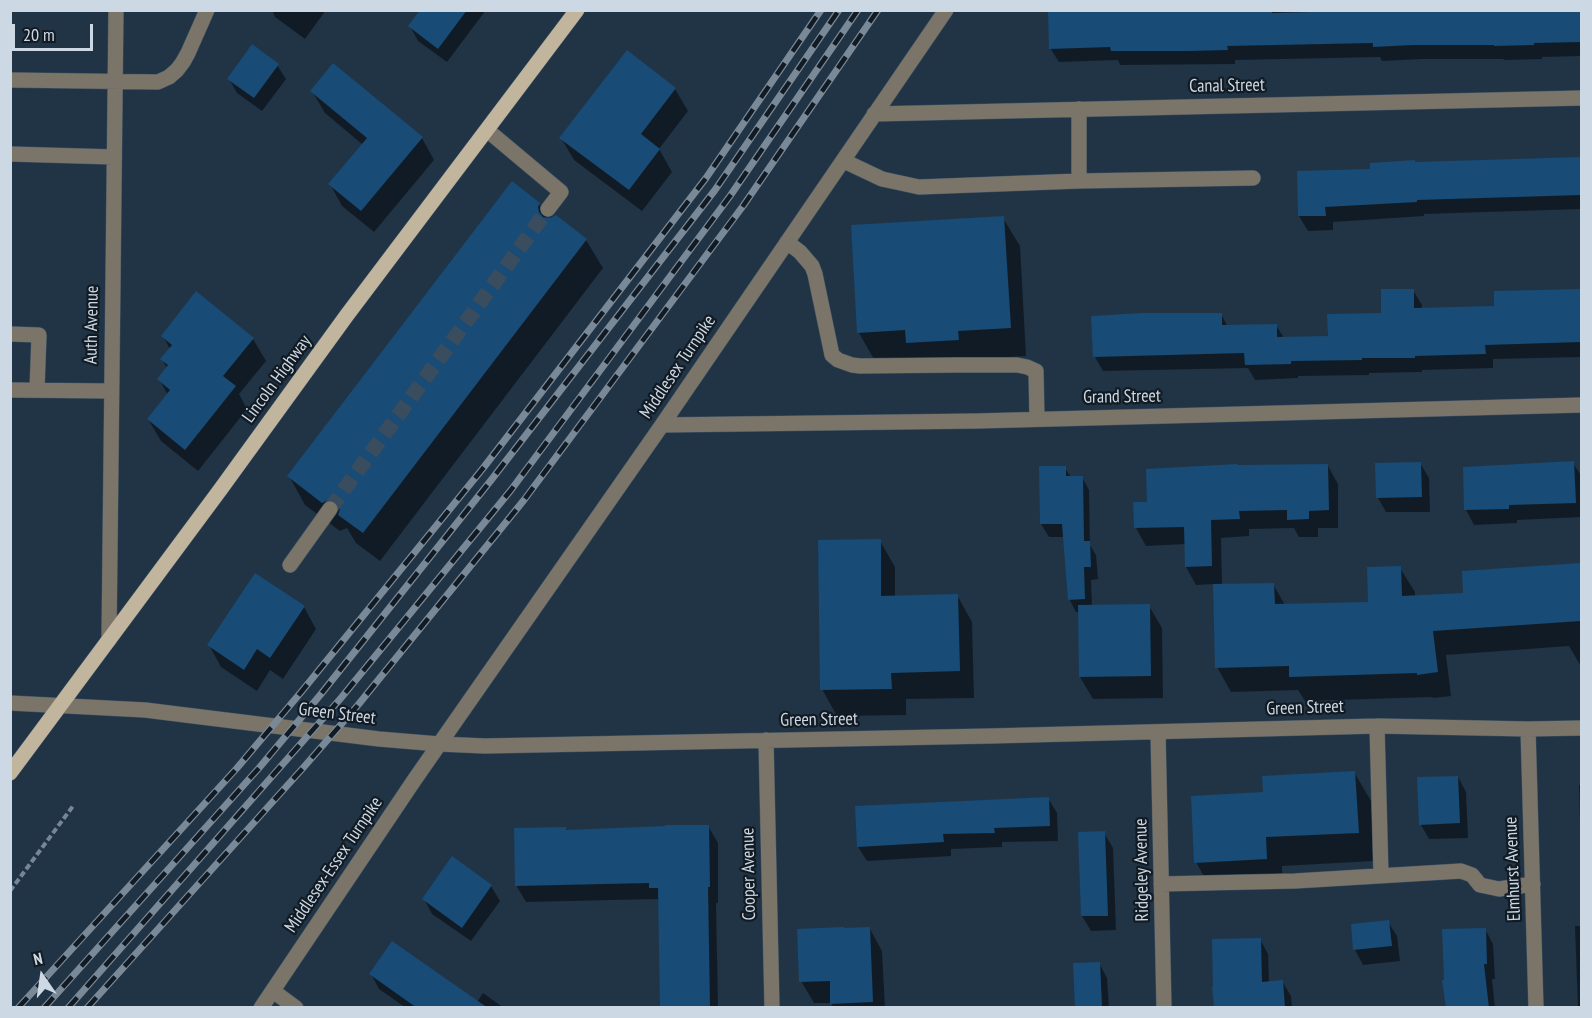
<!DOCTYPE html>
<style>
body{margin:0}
#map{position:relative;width:1592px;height:1018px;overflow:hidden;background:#203446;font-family:"PT Sans Narrow",sans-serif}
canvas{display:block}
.frame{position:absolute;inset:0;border:12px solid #ccd8e4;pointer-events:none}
.north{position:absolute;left:12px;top:946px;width:60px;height:60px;-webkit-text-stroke:4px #121b23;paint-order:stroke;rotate:347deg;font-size:16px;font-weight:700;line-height:24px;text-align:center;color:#ccd8e4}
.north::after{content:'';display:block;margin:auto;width:21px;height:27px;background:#ccd8e4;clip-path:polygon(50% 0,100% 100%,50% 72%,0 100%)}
.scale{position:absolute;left:12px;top:24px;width:81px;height:27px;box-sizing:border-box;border:3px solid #ccd8e4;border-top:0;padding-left:8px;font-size:18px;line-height:21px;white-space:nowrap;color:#ccd8e4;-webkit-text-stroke:4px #121b23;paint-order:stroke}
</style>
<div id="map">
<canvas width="1592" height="1018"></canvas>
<div class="frame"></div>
<div class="north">N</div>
<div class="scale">20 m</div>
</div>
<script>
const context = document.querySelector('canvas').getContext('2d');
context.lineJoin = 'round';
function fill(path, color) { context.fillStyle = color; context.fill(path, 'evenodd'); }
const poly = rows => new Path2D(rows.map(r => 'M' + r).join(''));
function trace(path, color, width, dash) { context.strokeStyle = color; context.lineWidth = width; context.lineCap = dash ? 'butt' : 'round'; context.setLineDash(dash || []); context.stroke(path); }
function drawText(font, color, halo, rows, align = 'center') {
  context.font = font + ' "PT Sans Narrow",sans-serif'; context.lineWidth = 4.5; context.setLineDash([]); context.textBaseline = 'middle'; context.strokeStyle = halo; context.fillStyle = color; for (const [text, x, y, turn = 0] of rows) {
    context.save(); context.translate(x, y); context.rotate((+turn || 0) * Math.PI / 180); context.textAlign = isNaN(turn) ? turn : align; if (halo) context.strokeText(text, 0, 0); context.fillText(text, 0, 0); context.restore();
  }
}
fill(poly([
 [272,10,326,10,305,39,275,17],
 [422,10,486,10,447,62,418,41,410,26],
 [1049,10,1098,10,1099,13,1236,10,1330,10,1330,13,1424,10,1582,10,1582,56,1542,57,1542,59,1504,60,1503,59,1421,59,1382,61,1380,57,1235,60,1235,64,1120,65,1118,60,1059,62,1050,48],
 [627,52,675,89,688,111,659,149,672,172,642,211,574,160,561,138],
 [277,65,286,79,262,111,237,93,229,79],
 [312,91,422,138,434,160,374,232,342,206,330,184,363,145,325,113],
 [1582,160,1582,209,1424,214,1424,216,1333,222,1333,230,1308,231,1299,216,1372,170,1415,163],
 [539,204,548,219,586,240,603,268,380,561,356,543,347,528,340,531,305,505,289,476],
 [1003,218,1020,246,1026,356,974,359,875,361,859,333],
 [1413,290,1422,305,1422,309,1496,307,1496,293,1582,290,1582,357,1493,359,1493,368,1422,370,1422,372,1369,373,1369,375,1298,376,1298,378,1255,380,1248,368,1103,371,1095,357,1221,314,1228,327,1276,325,1284,338,1329,338,1383,314],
 [163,336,253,339,266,361,239,394,247,409,198,471,161,441,148,419,168,395,159,379,167,368,162,359,170,349],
 [1420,463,1429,478,1430,512,1386,512,1378,498],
 [1573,463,1582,477,1582,517,1517,520,1517,523,1474,525,1466,510,1465,468],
 [1328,466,1338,484,1338,528,1318,528,1318,537,1299,537,1294,528,1249,529,1249,536,1221,538,1222,586,1273,584,1285,605,1370,604,1400,568,1415,592,1415,597,1465,595,1463,573,1581,565,1582,668,1569,646,1446,655,1451,696,1433,698,1432,697,1305,701,1298,690,1231,692,1217,667,1215,584,1196,585,1186,567,1186,544,1146,546,1136,528,1148,504],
 [1040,468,1065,468,1071,477,1082,477,1089,490,1090,545,1096,555,1098,579,1091,580,1092,606,1149,606,1162,628,1163,698,1093,699,1080,677,1080,612,1076,612,1069,599,1065,537,1049,537,1041,524],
 [880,541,895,567,895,597,957,595,972,622,974,698,906,699,906,715,837,716,822,689],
 [304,607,316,629,283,679,270,670,257,691,221,667,209,645],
 [1354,772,1371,801,1374,861,1282,866,1283,887,1212,891,1196,862,1264,793],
 [1458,777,1466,792,1468,838,1429,839,1421,825],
 [1579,785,1582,785,1582,823,1580,820],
 [1048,798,1057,813,1058,841,1002,842,1002,847,951,849,951,856,867,861,858,847],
 [708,826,718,843,718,903,716,903,718,1008,662,1008,660,903,657,899,526,902,516,885,566,829,567,831],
 [1104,833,1113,848,1116,930,1091,931,1082,916],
 [491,886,500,901,471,941,432,914,424,899],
 [1388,922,1397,936,1400,961,1363,965,1355,950,1352,926],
 [1575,926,1582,926,1582,1008,1578,1008],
 [870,929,882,951,885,1008,834,1008,831,1003,814,1003,801,981],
 [1485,929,1493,944,1495,979,1492,979,1495,1008,1447,1008],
 [1260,939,1268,954,1269,983,1282,981,1291,996,1292,1008,1215,1008],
 [1099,963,1107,978,1109,1008,1077,1008],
 [371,974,477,1002,483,993,504,1008,406,1008,379,989]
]), '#0007');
fill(poly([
 [420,10,467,10,438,49,408,26],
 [1048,10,1096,10,1096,12,1272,10,1272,13,1392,10,1581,10,1581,42,1534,43,1534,45,1494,46,1494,45,1412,45,1373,47,1373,43,1227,46,1228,50,1188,51,1111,51,1110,47,1049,49],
 [252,44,279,64,254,98,227,79],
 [627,50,676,88,641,134,660,149,629,190,559,138],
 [333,63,423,137,361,211,328,184,367,138,310,91],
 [1581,157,1581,195,1417,200,1417,202,1325,207,1326,216,1298,216,1297,171,1370,169,1370,163,1415,160,1415,162],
 [512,181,540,203,538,207,539,212,543,217,551,218,556,215,587,239,363,533,338,515,340,509,336,501,330,499,322,503,287,476],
 [1004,216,1011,328,958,331,959,340,906,343,905,330,857,333,851,225],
 [1381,289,1414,289,1414,308,1494,306,1494,291,1581,289,1581,342,1485,345,1486,354,1415,356,1415,358,1362,358,1362,360,1291,361,1291,364,1245,365,1244,353,1093,357,1091,316,1141,313,1222,313,1222,325,1277,324,1277,337,1328,336,1327,314,1381,313],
 [196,291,254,338,223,376,236,386,185,450,147,419,170,390,157,379,168,365,160,359,172,345,161,336],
 [1574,461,1576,503,1509,505,1509,509,1464,510,1463,467],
 [1421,462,1422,497,1376,498,1375,463],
 [1237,464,1238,465,1328,464,1329,510,1309,511,1309,519,1287,520,1287,510,1239,511,1240,519,1211,520,1212,566,1185,567,1184,527,1134,528,1133,502,1147,502,1146,469],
 [1039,466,1066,466,1066,476,1083,476,1084,541,1090,541,1091,567,1084,567,1085,599,1068,600,1062,524,1040,524],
 [881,539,881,596,958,594,960,671,891,673,892,689,820,690,818,540],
 [1581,563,1581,621,1433,631,1438,672,1417,675,1417,673,1289,677,1289,666,1215,668,1213,584,1274,583,1275,604,1368,602,1367,567,1401,566,1402,596,1463,593,1462,571],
 [255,573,305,606,270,658,257,649,244,670,207,645],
 [1150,604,1151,676,1079,677,1078,605],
 [1355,771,1359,833,1266,837,1267,859,1194,863,1191,796,1263,792,1262,776],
 [1458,776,1460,823,1419,825,1417,777],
 [1049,797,1050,826,994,828,995,833,943,834,944,842,857,847,855,806],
 [665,825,709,825,710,887,708,887,710,1008,660,1008,658,888,649,888,649,883,515,886,514,828,566,827,566,830,665,826],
 [1105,831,1108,916,1081,916,1078,832],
 [452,856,492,885,462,928,422,899],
 [1389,920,1392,946,1353,950,1351,924],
 [844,927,844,928,870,927,873,1002,830,1004,830,981,799,982,797,929],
 [1486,928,1487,964,1484,964,1489,1008,1446,1008,1442,980,1444,980,1442,929],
 [1261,938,1262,982,1283,980,1285,1008,1214,1008,1212,987,1213,987,1212,939],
 [392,941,488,1008,417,1008,369,974],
 [1100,962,1102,1006,1075,1007,1073,963]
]), '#184b76');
trace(poly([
 [330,509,548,209]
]), '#3a4d5e', 15, [15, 8]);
const minor = poly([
 [10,80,158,82,169,77,177,70,183,62,188,53,207,10],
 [874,114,1582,98],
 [487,130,561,192,548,209],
 [10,154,114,157],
 [844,161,882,179,919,187,1079,181,1079,109],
 [1079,181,1253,178],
 [787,242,800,252,812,266,815,274,832,355,838,360,852,365,860,366,959,365,1017,365,1027,367,1036,371,1037,419],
 [10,334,39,335,37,390],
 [10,390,111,391],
 [662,425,977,421,1582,405],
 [290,565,330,509],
 [109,640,116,10],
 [10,703,145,710,379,739,439,744,485,746,991,736,1377,726,1528,729,1582,728],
 [1377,726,1381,875],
 [1528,729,1536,1008],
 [1158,732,1164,1008],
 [766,740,772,1008],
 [1161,884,1295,881,1461,871,1472,875,1480,885,1499,889,1533,884],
 [273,991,296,1008],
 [261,1008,415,779,662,425,946,10]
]);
const major = poly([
 [10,773,220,490,347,315,577,10]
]);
trace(minor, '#3f5262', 16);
trace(major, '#3f5262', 16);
trace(poly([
 [10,891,73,806]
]), '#768695', 4, [6, 3]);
trace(minor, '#7a7469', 15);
trace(major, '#c2b59e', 15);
const rail = poly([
 [18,1008,237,768,302,691,484,467,706,178,821,10],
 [44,1008,259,768,321,694,492,479,715,190,839,10],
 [68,1008,341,698,511,490,730,196,858,10],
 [87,1008,303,768,358,705,524,500,743,206,878,10]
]);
trace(rail, '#798997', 7);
trace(rail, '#121b23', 4.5, [14]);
drawText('18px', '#ccd8e4', '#121b23', [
 ["Canal Street",1227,86,-1],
 ["Auth Avenue",92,325,-89],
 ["Middlesex Turnpike",678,367,-56],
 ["Lincoln Highway",277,379,-54],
 ["Grand Street",1122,397,-1],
 ["Green Street",1305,708,-2],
 ["Green Street",337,714,7],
 ["Green Street",819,720,-1],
 ["Middlesex-Essex Turnpike",334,865,-56],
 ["Elmhurst Avenue",1513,869,-92],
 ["Ridgeley Avenue",1142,870,-91],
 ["Cooper Avenue",749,874,-91]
]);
</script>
